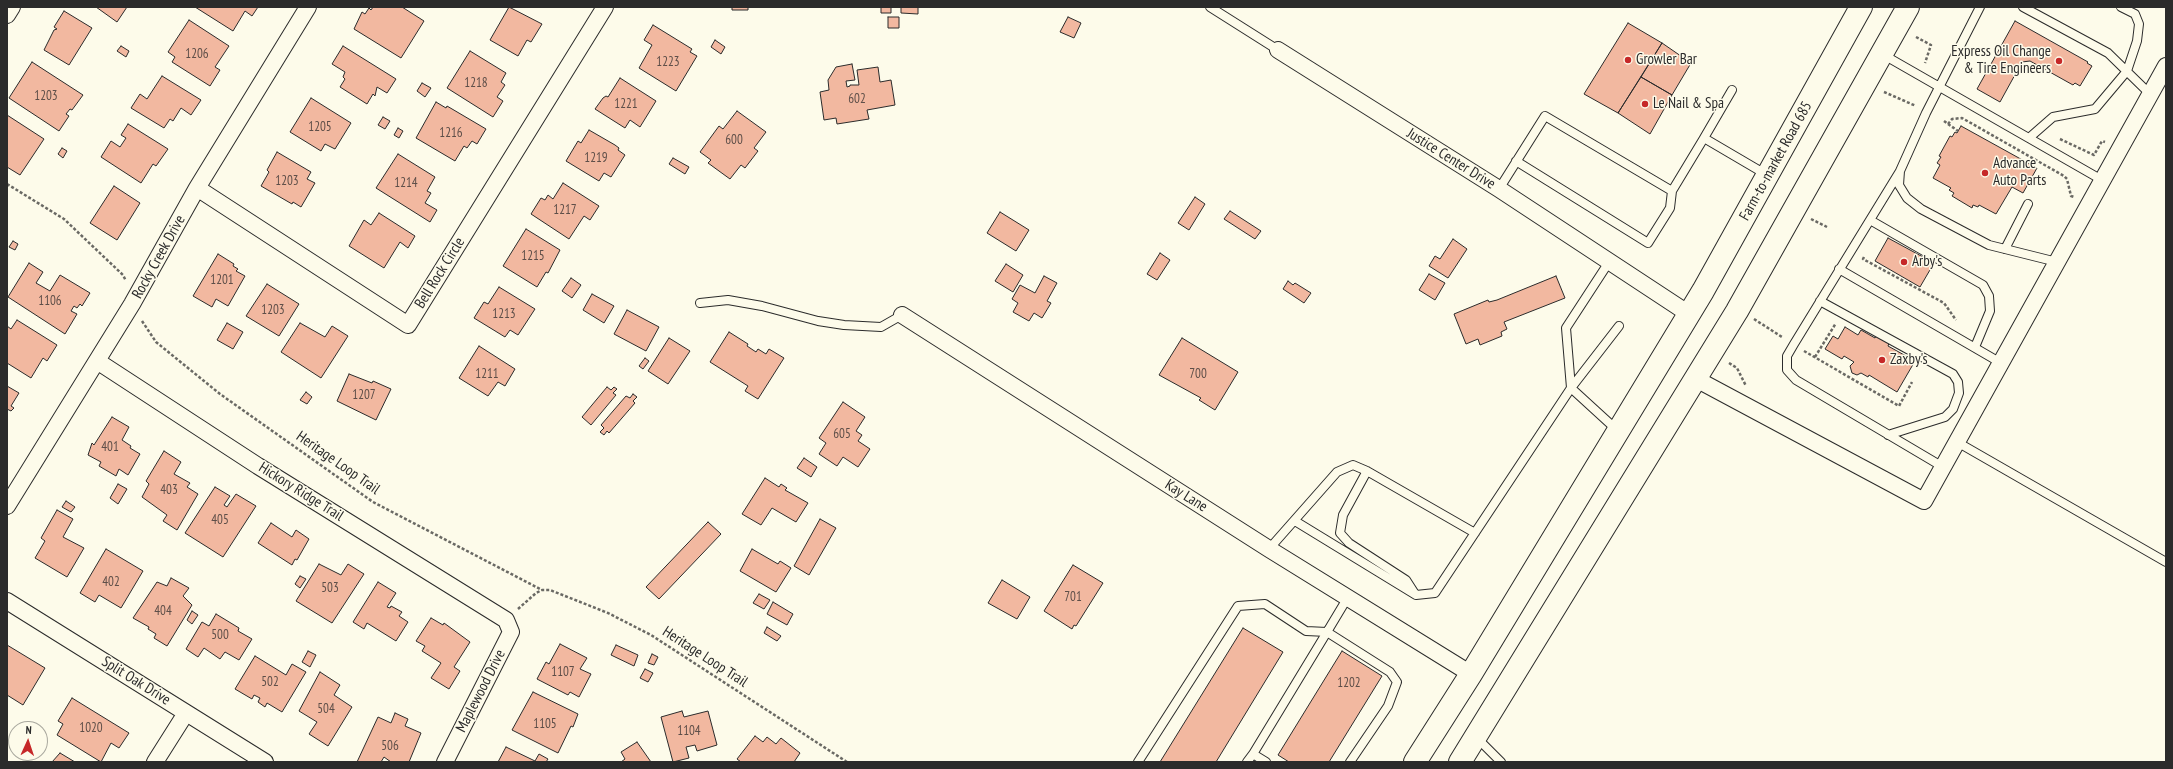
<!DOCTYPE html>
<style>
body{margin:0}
#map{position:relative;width:2173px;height:769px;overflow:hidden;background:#fdfbea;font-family:"PT Sans Narrow",sans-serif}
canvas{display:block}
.frame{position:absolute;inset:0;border:8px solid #2b2b2b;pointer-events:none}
.north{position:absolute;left:8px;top:721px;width:40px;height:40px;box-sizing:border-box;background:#fdfbea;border:1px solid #a9a89e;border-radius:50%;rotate:3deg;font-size:11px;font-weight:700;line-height:16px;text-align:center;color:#2b2b2b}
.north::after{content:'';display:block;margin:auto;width:14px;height:18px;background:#c62828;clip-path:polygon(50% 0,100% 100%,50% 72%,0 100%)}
</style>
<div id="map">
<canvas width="2173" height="769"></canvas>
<div class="frame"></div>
<div class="north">N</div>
</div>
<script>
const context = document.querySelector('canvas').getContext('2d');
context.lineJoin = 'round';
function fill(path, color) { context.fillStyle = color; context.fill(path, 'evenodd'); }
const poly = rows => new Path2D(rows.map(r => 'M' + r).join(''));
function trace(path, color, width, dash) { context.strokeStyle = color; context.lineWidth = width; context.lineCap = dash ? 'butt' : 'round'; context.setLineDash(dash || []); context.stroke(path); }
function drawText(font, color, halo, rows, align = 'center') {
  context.font = font + ' "PT Sans Narrow",sans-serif'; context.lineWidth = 3; context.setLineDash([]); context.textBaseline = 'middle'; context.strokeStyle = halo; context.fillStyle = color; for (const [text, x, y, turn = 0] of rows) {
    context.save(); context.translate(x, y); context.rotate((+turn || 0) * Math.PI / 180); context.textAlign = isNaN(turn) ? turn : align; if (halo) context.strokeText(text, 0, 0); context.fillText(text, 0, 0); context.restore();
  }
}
const building = poly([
 [96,7,127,7,117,22,96,7],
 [195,7,258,7,252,16,245,11,233,31,195,7],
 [373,7,402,7,424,21,401,58,354,29,362,12,365,14,369,8,371,10,373,7],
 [509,7,542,24,531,42,527,40,518,56,490,40,509,7],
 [732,7,748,7,748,10,732,10,732,7],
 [881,7,891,7,891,13,881,13,881,7],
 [901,7,918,7,918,14,901,13,901,7],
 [64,11,92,28,69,65,44,50,54,30,57,29,54,27,64,11],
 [888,17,899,17,899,28,888,28,888,17],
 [1068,17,1081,23,1074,38,1060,32,1068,17],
 [189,20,229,46,215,67,220,70,210,86,172,62,175,57,168,52,189,20],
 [2015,21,2088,62,2087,63,2092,66,2080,86,2075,83,2073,85,2030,61,2022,62,2000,102,1977,89,2015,21],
 [1628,23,1662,43,1618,113,1584,94,1628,23],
 [653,25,692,49,690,52,697,56,676,91,639,68,652,45,644,40,653,25],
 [715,40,725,47,721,54,711,47,715,40],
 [1662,43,1691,63,1672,95,1641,77,1662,43],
 [121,46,129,51,126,57,117,51,121,46],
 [343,46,396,79,387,93,377,87,375,96,373,94,367,104,340,87,345,79,343,77,345,72,332,64,343,46],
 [470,51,506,73,501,82,505,85,497,97,503,101,493,117,447,88,470,51],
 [32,62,83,95,72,110,70,109,66,114,69,116,59,131,9,98,32,62],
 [852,64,855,80,846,81,847,87,850,86,850,85,859,85,857,70,878,67,880,82,891,80,895,105,867,110,869,119,837,124,836,118,824,120,820,92,829,90,828,80,836,67,852,64],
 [162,76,201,100,191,115,181,108,173,121,170,119,164,128,131,108,140,94,147,99,162,76],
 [1641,77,1672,95,1650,134,1618,113,1641,77],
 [620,78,656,101,640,127,630,120,625,128,595,109,603,98,606,96,608,97,620,78],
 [422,83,431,88,425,97,417,91,422,83],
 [311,98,351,123,335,149,325,144,321,151,290,132,311,98],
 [436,102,446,108,447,106,486,129,477,144,472,141,467,148,464,146,455,161,416,138,436,102],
 [737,111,766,132,754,148,758,151,745,168,741,165,730,179,708,163,711,160,700,152,719,126,723,129,737,111],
 [7,115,44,139,20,175,7,167,7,115],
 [383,117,390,121,385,129,378,125,383,117],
 [128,124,168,149,156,166,153,164,141,183,101,157,111,141,120,147,126,138,121,135,128,124],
 [1961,126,2037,168,2023,193,2012,187,1996,214,1979,205,1978,207,1973,205,1972,208,1952,196,1954,193,1949,190,1951,188,1933,178,1940,165,1937,163,1941,157,1939,156,1950,136,1952,137,1955,132,1957,133,1961,126],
 [398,128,403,131,399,138,394,135,398,128],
 [589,130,615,145,619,148,618,150,625,155,611,177,604,173,599,181,566,161,578,141,581,143,589,130],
 [62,148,67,151,63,158,58,154,62,148],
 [277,152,311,172,307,179,315,183,301,207,293,202,292,204,261,186,269,172,267,170,277,152],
 [398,154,435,177,427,191,431,193,425,203,437,210,430,222,376,188,398,154],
 [673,158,689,167,685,174,669,164,673,158],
 [563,183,599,206,590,220,584,216,569,239,531,214,541,198,545,200,548,195,553,199,563,183],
 [114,186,140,203,117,240,90,223,114,186],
 [1195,197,1205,204,1189,230,1178,223,1195,197],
 [1230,211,1261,231,1255,239,1224,219,1230,211],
 [1000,212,1029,230,1016,251,987,233,1000,212],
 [379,213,415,236,408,248,400,242,384,268,349,246,364,220,371,225,379,213],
 [526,229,560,250,548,273,546,272,537,287,503,266,526,229],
 [1888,238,1934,263,1920,287,1875,261,1888,238],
 [1453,239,1467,249,1448,278,1429,266,1435,256,1440,259,1453,239],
 [13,241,18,244,15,250,9,247,13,241],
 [1160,253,1170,260,1157,280,1147,274,1160,253],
 [218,254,234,264,233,266,238,269,236,271,245,276,228,306,216,299,212,307,193,296,218,254],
 [29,263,43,272,36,283,50,291,60,275,90,293,82,306,80,304,77,308,74,306,71,311,77,314,65,334,8,297,29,263],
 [1006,264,1023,275,1013,292,995,281,1006,264],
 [1429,274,1445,283,1435,300,1419,290,1429,274],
 [1044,276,1057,283,1047,301,1051,303,1042,318,1034,313,1029,321,1013,312,1018,303,1012,299,1020,285,1035,293,1044,276],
 [1556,276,1565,298,1504,322,1507,329,1501,332,1502,336,1480,345,1478,339,1466,344,1454,314,1488,300,1489,302,1497,300,1556,276],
 [571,278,581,285,572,298,562,291,571,278],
 [1288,281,1293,285,1295,283,1311,293,1304,303,1283,289,1288,281],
 [267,284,299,304,279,336,246,316,267,284],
 [499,287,535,309,518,335,510,330,505,337,474,318,484,302,488,304,499,287],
 [592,294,614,306,604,323,583,310,592,294],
 [627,310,659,327,646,351,614,334,627,310],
 [17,320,57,345,47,361,43,358,31,378,7,363,7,326,11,329,17,320],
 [227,323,243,332,233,349,217,340,227,323],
 [300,323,325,337,332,326,348,336,321,378,281,352,300,323],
 [1845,327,1858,335,1861,330,1875,338,1876,336,1889,343,1888,346,1915,361,1897,392,1869,375,1868,377,1861,373,1857,375,1852,373,1850,366,1854,362,1844,356,1842,359,1825,349,1833,336,1838,339,1845,327],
 [729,332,748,344,747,346,756,352,758,349,766,354,769,349,784,358,758,399,745,391,748,386,710,362,729,332],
 [669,338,690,351,668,384,648,371,669,338],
 [1182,338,1238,372,1215,410,1199,400,1201,398,1159,375,1182,338],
 [479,346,515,369,505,386,498,382,488,396,459,378,479,346],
 [645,358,649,361,643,369,639,366,645,358],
 [349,374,372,383,373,381,391,389,376,420,337,401,349,374],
 [7,386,19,393,11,406,14,408,11,411,7,409,7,386],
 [607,387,611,390,614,387,617,389,613,393,616,395,591,425,582,417,607,387],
 [306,392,312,397,307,404,300,400,306,392],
 [633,394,637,397,633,401,635,403,609,433,607,431,604,435,600,432,604,428,601,425,626,396,630,398,633,394],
 [843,402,865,417,856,431,862,435,858,441,870,449,858,467,843,457,837,466,819,454,826,443,819,438,843,402],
 [112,417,129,427,122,440,131,446,130,448,140,454,128,475,119,469,116,476,99,466,101,462,88,455,92,443,94,445,112,417],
 [164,451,181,462,174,474,190,483,187,487,198,494,177,530,163,521,167,515,142,497,149,484,146,481,164,451],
 [804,458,817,467,811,477,797,468,804,458],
 [765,478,779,487,781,484,787,488,785,490,808,503,796,522,772,508,761,525,742,514,765,478],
 [118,484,127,489,118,504,110,498,118,484],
 [215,487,230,496,224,505,227,507,236,494,256,506,223,557,185,533,215,487],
 [66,501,75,507,71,512,62,507,66,501],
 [57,510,73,519,63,537,84,548,67,577,35,558,45,541,41,538,57,510],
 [820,519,836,528,809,575,794,566,820,519],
 [708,522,721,534,659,599,646,587,708,522],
 [271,523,292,537,296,530,309,539,297,560,295,559,292,565,258,543,271,523],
 [106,549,143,571,121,608,99,595,95,602,80,593,106,549],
 [752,549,778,564,780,561,791,568,776,592,740,571,752,549],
 [319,564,341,575,348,564,364,574,332,623,296,601,319,564],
 [1073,565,1103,583,1076,626,1074,625,1072,629,1044,611,1073,565],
 [300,576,306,579,300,588,295,584,300,576],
 [171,578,189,588,183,596,192,605,167,646,154,638,156,634,148,629,149,627,133,618,157,582,167,586,171,578],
 [1002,580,1030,597,1017,619,988,603,1002,580],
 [378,582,396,593,387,607,390,608,391,606,402,612,399,616,408,622,396,641,367,623,364,629,353,622,378,582],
 [759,594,770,600,764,609,753,603,759,594],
 [773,602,793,614,787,625,767,614,773,602],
 [192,611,198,615,192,624,187,620,192,611],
 [216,614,239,628,238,631,252,639,239,660,225,652,220,659,204,648,198,657,186,649,202,622,209,626,216,614],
 [431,618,443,625,444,623,470,642,454,667,460,671,449,689,431,678,441,663,422,651,425,646,416,641,431,618],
 [767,627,781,636,777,641,764,633,767,627],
 [1243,628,1283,652,1216,762,1160,762,1243,628],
 [560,644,587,658,580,669,591,674,579,697,570,692,568,695,537,679,546,662,549,664,560,644],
 [7,645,45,668,23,705,7,695,7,645],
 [616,645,638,655,634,666,611,655,616,645],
 [308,651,316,655,310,667,302,662,308,651],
 [1342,651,1382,676,1329,762,1289,762,1278,755,1342,651],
 [652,654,658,657,654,665,648,663,652,654],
 [255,656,286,675,292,664,306,672,282,712,267,703,265,707,258,702,260,698,254,695,252,699,235,689,255,656],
 [645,669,653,673,648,682,640,678,645,669],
 [320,672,340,685,334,695,352,707,328,746,309,734,317,722,299,711,320,672],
 [533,692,578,714,573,727,571,726,558,753,512,730,533,692],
 [72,698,129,733,119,748,111,743,101,762,57,735,63,724,58,721,72,698],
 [682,711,684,717,708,711,717,745,697,751,695,745,686,747,689,758,673,762,661,717,682,711],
 [395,713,408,719,405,726,421,733,409,762,391,762,384,757,381,762,357,762,378,717,391,723,395,713],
 [755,736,763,742,767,737,776,744,781,738,800,753,794,762,741,762,737,759,755,736],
 [637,742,651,762,621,762,625,759,621,752,637,742],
 [506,747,535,761,539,754,548,759,546,762,498,762,506,747],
 [60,753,75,762,52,762,60,753]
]);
fill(building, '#f2b8a0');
trace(building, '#2b2b2b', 1);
const lane = poly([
 [1210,7,1278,50],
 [1980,7,1926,113,1900,171,1899,185,1907,198,1921,209,1989,245,2057,262],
 [2023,7,2108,53,2150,94],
 [1882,54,2102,180],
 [1704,138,1732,90],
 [2029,138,2053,117,2095,109,2127,71,2137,41,2139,24,2135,14,2121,7],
 [1516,161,1648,243,1670,208,1672,191],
 [1900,171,1794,344,1787,356,1787,370,1796,380,1943,467],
 [1499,189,1545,116,1672,191,1704,138,1767,175],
 [1870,220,1983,285,1989,296,1990,311,1975,347],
 [2005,249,2028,204],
 [1609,262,1566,328,1571,388,1618,431],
 [1839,269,2001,363],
 [1820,301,1953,374,1958,382,1959,393,1953,409,1945,417,1888,435],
 [700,303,728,300,762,306,818,321,844,325,881,327,902,315],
 [1957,442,2166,562],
 [1367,471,1343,515,1340,533,1349,543,1406,580,1415,594],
 [1295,521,1416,595,1435,593,1571,388,1619,326],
 [1269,549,1337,472,1353,465,1367,471,1475,533],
 [1348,597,1327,632,1390,672,1397,682,1388,706,1350,762],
 [1476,737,1501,762],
 [1138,762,1238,606,1265,604,1306,631,1327,632,1253,754],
 [1247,762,1253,754,1266,762]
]);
const street = poly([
 [7,15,12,7],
 [1278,50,1499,189,1689,314],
 [197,188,408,325,605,7],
 [902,315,1269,549,1471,674],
 [97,361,258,466,506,620,511,632,445,762],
 [1696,379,1924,501,2166,66],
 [7,506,132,304,197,188,308,7],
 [7,601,265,762],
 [155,762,186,713]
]);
const primary = poly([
 [1415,762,1471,674,1703,291,1861,7],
 [1460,762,1737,311,1908,7]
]);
trace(lane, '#2b2b2b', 10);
trace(street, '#2b2b2b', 18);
trace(primary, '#2b2b2b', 24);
trace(poly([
 [1916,37,1931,45,1925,63],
 [1884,92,1916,106],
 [1944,121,1948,124,1952,119,1962,118,2064,176,2067,179,2071,196,2074,197],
 [1948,124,1958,131],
 [2060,139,2094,155,2102,141,2105,142],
 [7,184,64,219,123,275,126,281],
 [1811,219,1827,227],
 [1864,257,1863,259,1944,303,1956,320],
 [1754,319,1782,337],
 [142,321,156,342,220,394,373,502,542,590],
 [1804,351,1899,406,1912,382],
 [1815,357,1836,323],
 [1729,363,1737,368,1746,386],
 [518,609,536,593,542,590,550,590,608,613,651,635,847,762]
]), '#6a6964', 2.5, [3, 2]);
trace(lane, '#fdfbea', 8);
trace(street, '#fdfbea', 16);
trace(primary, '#fdfbea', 22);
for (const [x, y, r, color] of [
 [1628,60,4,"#c62828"],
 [2059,61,4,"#c62828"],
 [1645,104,4,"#c62828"],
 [1985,173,4,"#c62828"],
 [1904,262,4,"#c62828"],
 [1882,360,4,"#c62828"]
]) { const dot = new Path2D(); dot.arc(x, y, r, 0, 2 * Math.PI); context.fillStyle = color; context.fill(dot); trace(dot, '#fdfbea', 1.5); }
drawText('13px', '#5d4e48', null, [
 ["1206",197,54],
 ["1223",668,62],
 ["1218",476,83],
 ["1203",46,96],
 ["602",857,99],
 ["1221",626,104],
 ["1205",320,127],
 ["1216",451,133],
 ["600",734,140],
 ["1219",596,158],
 ["1203",287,181],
 ["1214",406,183],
 ["1217",565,210],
 ["1215",533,256],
 ["1201",222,280],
 ["1106",50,301],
 ["1203",273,310],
 ["1213",504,314],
 ["1211",487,374],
 ["700",1198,374],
 ["1207",364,395],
 ["605",842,434],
 ["401",110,447],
 ["403",169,490],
 ["405",220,520],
 ["402",111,582],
 ["503",330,588],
 ["701",1073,597],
 ["404",163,611],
 ["500",220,635],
 ["1107",563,672],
 ["502",270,682],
 ["1202",1349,683],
 ["504",326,709],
 ["1105",545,724],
 ["1020",91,728],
 ["1104",689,731],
 ["506",390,746]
]);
drawText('15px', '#2b2b2b', '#fdfbea', [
 ["Express Oil Change",2051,52,"right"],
 ["& Tire Engineers",2051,69,"right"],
 ["Growler Bar",1636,60],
 ["Le Nail & Spa",1653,104],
 ["Advance",1993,164],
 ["Auto Parts",1993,181],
 ["Arby's",1912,262],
 ["Zaxby's",1890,360]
], 'left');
drawText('15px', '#2b2b2b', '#fdfbea', [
 ["Justice Center Drive",1451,159,32],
 ["Farm-to-market Road 685",1776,161,-61],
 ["Rocky Creek Drive",159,257,-61],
 ["Bell Rock Circle",440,273,-58],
 ["Heritage Loop Trail",338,463,35],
 ["Hickory Ridge Trail",301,492,32],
 ["Kay Lane",1186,496,32],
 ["Heritage Loop Trail",705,657,33],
 ["Split Oak Drive",136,681,32],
 ["Maplewood Drive",481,691,-63]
]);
</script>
